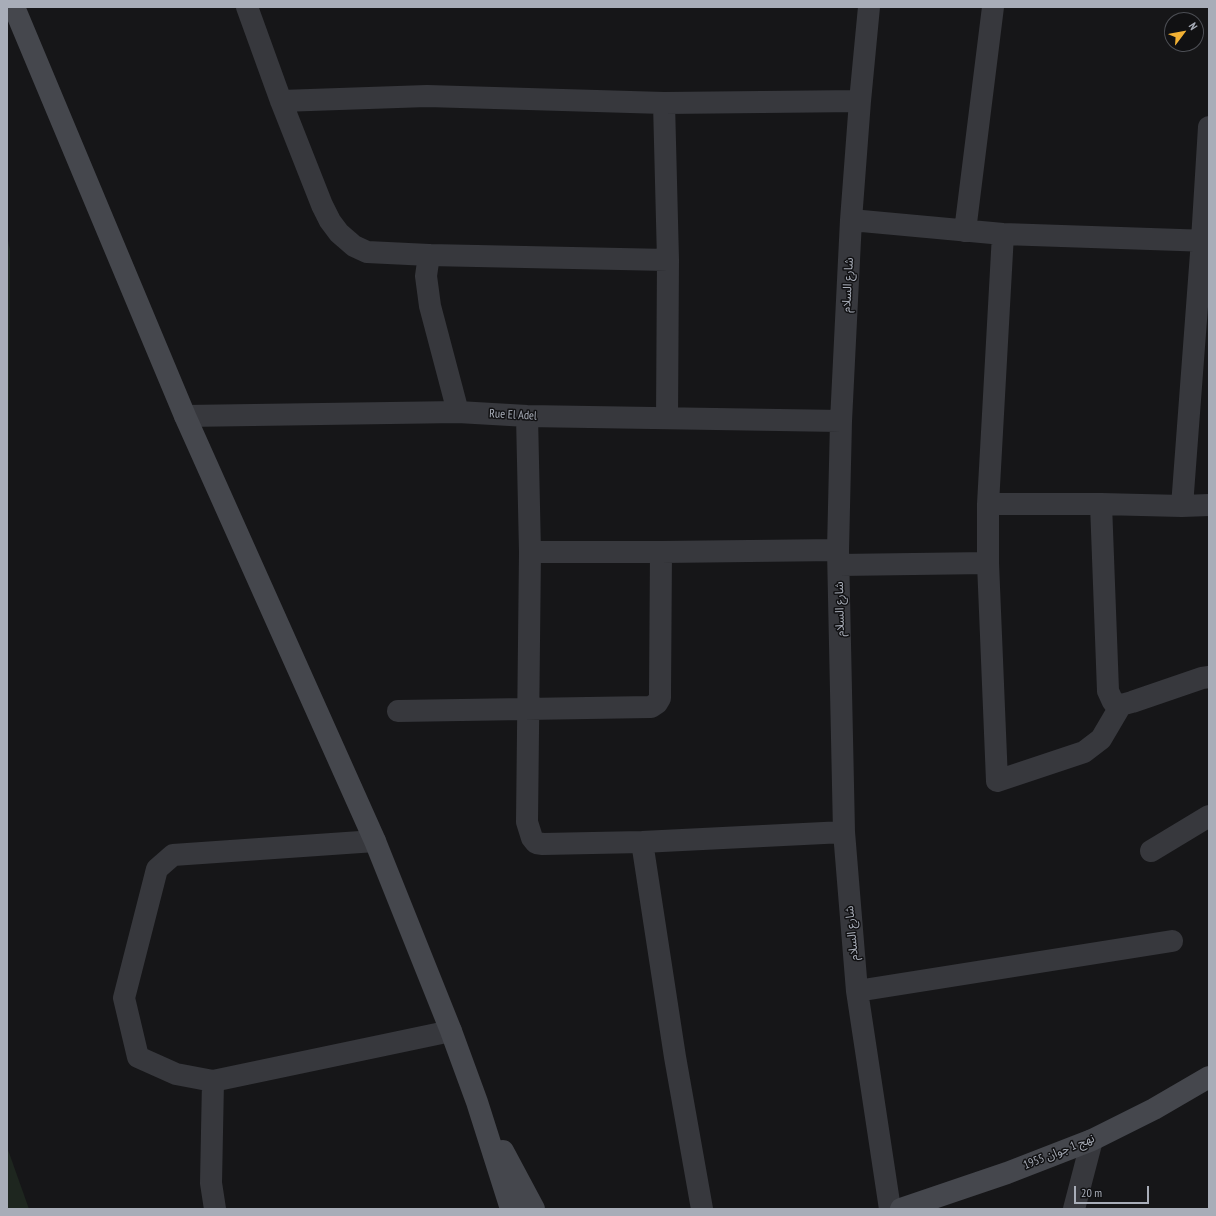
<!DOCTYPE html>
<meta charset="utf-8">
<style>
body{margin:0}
#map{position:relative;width:1216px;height:1216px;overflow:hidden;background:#161618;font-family:"PT Sans Narrow",sans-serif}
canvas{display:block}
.frame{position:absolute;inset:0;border:8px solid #a8adb8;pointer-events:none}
.north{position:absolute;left:1164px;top:12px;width:40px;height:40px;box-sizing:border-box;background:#111113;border:1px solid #4d4f55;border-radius:50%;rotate:58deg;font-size:11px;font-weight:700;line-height:16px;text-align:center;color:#a8adb8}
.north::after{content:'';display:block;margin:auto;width:14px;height:18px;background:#f2b134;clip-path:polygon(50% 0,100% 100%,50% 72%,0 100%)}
.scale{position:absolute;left:1074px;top:1186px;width:75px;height:18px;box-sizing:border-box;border:2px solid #a8adb8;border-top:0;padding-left:5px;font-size:12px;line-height:14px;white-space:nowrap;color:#a8adb8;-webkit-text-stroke:3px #111113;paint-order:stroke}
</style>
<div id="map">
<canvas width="1216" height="1216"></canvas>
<div class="frame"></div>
<div class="north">N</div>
<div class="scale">20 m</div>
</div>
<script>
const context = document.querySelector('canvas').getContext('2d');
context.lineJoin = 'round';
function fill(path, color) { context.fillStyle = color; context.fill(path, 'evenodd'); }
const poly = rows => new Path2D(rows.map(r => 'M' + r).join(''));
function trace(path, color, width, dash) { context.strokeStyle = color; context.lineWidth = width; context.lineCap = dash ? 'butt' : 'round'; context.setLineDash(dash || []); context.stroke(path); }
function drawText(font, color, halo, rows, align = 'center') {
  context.font = font + ' "PT Sans Narrow","Noto Sans Arabic",sans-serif'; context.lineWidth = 3; context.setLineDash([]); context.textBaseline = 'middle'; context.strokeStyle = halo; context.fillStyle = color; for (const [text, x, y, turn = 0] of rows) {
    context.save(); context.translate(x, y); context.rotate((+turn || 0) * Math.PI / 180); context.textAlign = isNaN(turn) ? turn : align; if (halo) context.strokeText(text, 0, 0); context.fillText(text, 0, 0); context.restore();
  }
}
fill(poly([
 [7,235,10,251,7,661],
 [7,1147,29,1209,7,1209]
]), '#1e261f');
trace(poly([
 [247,7,281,101,322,205,330,221,339,233,354,246,367,252,429,255,668,260],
 [869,7,860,101,851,220,841,421,838,550,844,832,857,991,890,1209],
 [281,101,427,96,664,103,860,101],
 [664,103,668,260,667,418],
 [851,220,1003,234,1209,241],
 [965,231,993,7],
 [1003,234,988,504,988,563,997,781,1084,752,1101,739,1121,705],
 [429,255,426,276,430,306,458,412],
 [185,416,458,412,527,416,841,421],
 [527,416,530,552,661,552,838,550],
 [988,504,1101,504,1182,506,1209,505],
 [1101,504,1108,691,1113,702,1121,705,1132,702,1202,678,1209,677],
 [1182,506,1202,240,1209,127],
 [530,552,527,822,532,838,536,843,543,844,642,842,844,832],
 [839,565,988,563],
 [398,711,651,707,657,703,660,698,660,693,661,552],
 [375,841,173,855,157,869,124,998,138,1057,176,1074,213,1081,451,1031],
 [642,842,675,1057,702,1209],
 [1151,851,1209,816],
 [857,991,1172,941],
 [213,1081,211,1183,215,1209],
 [1074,1209,1092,1140]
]), '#37383d', 22);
trace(poly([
 [14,7,185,416,375,841,451,1031,477,1102,511,1209],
 [503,1151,534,1209],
 [901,1209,1007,1173,1092,1140,1154,1109,1209,1077]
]), '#45474d', 22);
drawText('12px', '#a8adb8', '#111113', [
 ["شارع السلام",848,285,-87],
 ["Rue El Adel",513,415,3],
 ["شارع السلام",840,609,-91],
 ["شارع السلام",852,933,-95],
 ["نهج 1 جوان 1955",1059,1152,-22]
]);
</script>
